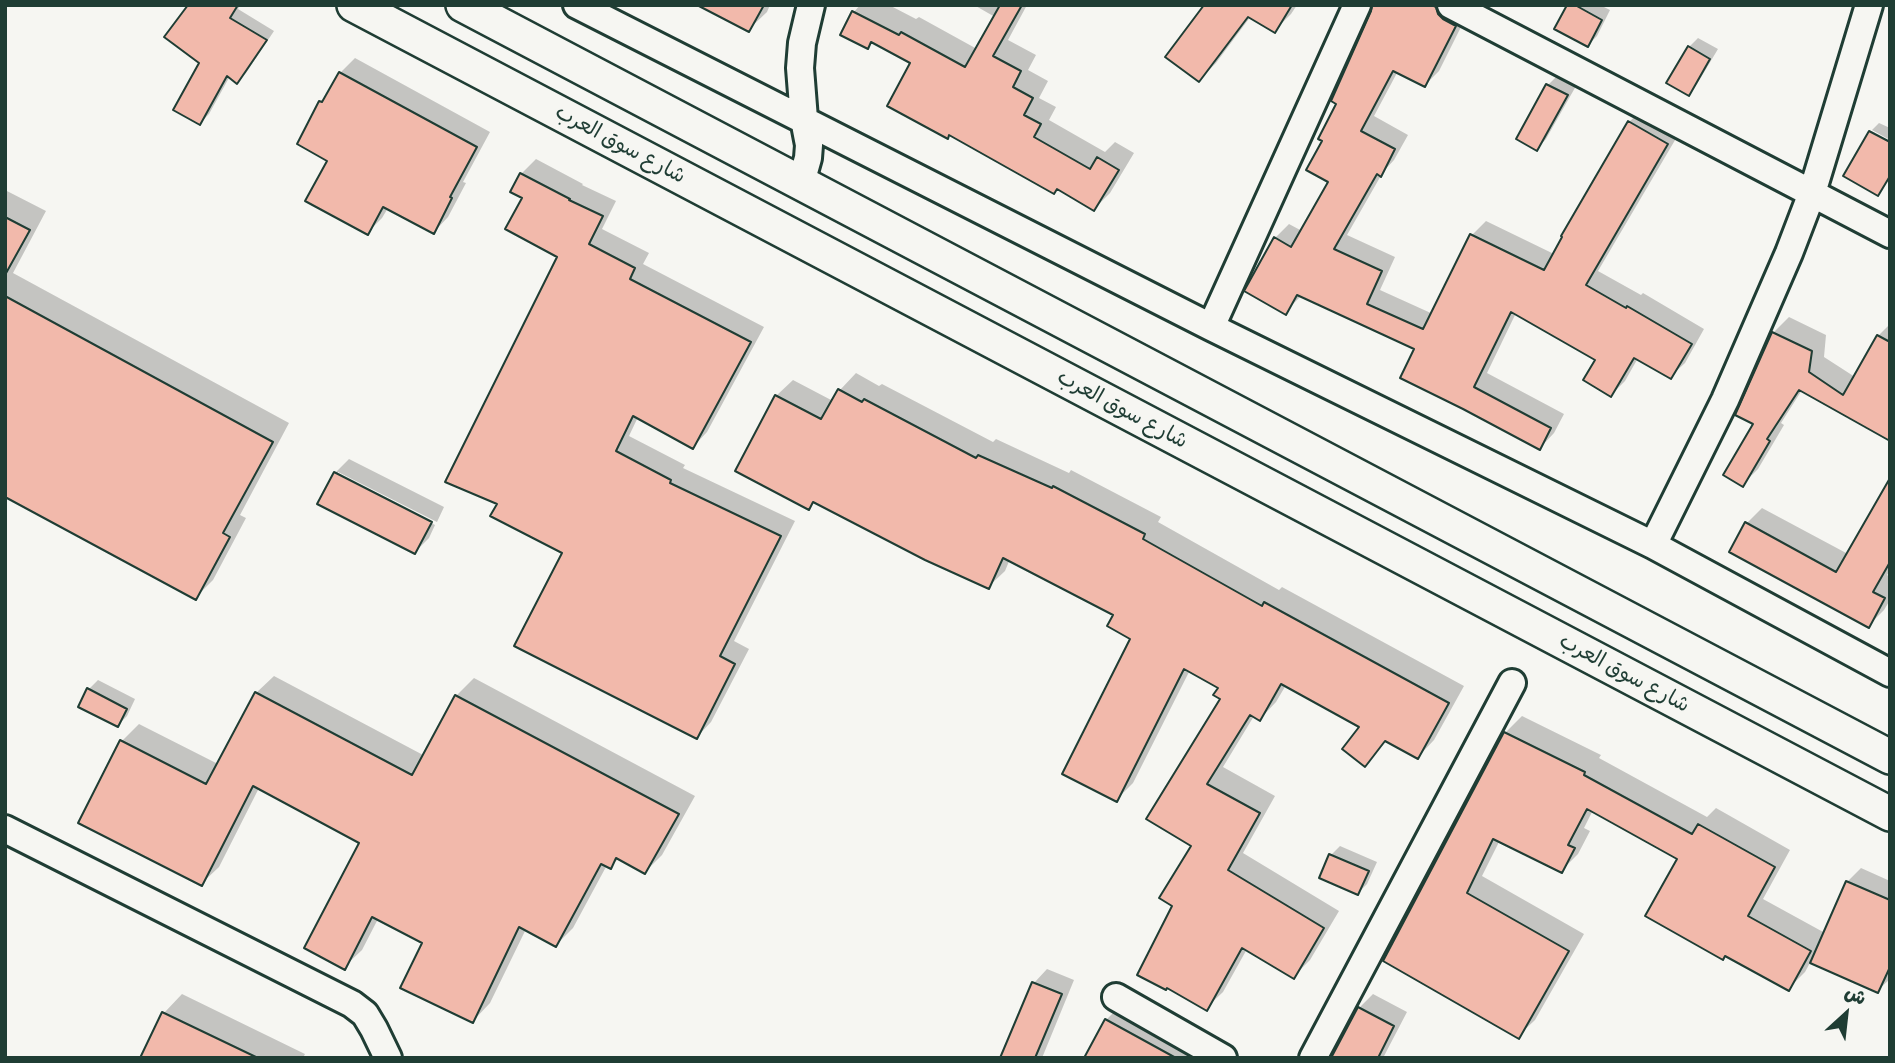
<!DOCTYPE html>
<meta charset="utf-8">
<style>
body{margin:0}
#map{position:relative;width:1895px;height:1063px;overflow:hidden;background:#f6f6f2;font-family:Pangolin,"Playpen Sans Arabic",sans-serif}
canvas{display:block}
.frame{position:absolute;inset:0;border:7px solid #1f3d34;pointer-events:none}
.north{position:absolute;left:1811px;top:979px;width:70px;height:70px;-webkit-text-stroke:5px #f6f6f2;paint-order:stroke;rotate:27deg;font-size:19px;font-weight:700;line-height:28px;text-align:center;color:#1f3d34}
.north::after{content:'';display:block;margin:auto;width:24px;height:32px;background:#1f3d34;clip-path:polygon(50% 0,100% 100%,50% 72%,0 100%)}
</style>
<div id="map">
<canvas width="1895" height="1063"></canvas>
<div class="frame"></div>
<div class="north">ش</div>
</div>
<script>
const context = document.querySelector('canvas').getContext('2d');
context.lineJoin = 'round';
function fill(path, color) { context.fillStyle = color; context.fill(path, 'evenodd'); }
const poly = rows => new Path2D(rows.map(r => 'M' + r).join(''));
function trace(path, color, width, dash) { context.strokeStyle = color; context.lineWidth = width; context.lineCap = dash ? 'butt' : 'round'; context.setLineDash(dash || []); context.stroke(path); }
function drawText(font, color, halo, rows, align = 'center') {
  context.font = font + ' Pangolin,"Playpen Sans Arabic",sans-serif'; context.lineWidth = 5; context.setLineDash([]); context.textBaseline = 'middle'; context.strokeStyle = halo; context.fillStyle = color; for (const [text, x, y, turn = 0] of rows) {
    context.save(); context.translate(x, y); context.rotate((+turn || 0) * Math.PI / 180); context.textAlign = isNaN(turn) ? turn : align; if (halo) context.strokeText(text, 0, 0); context.fillText(text, 0, 0); context.restore();
  }
}
fill(poly([
 [192,5,240,5,238,9,274,31,246,73,237,82,230,76,209,114,200,123,201,63],
 [700,5,770,5,767,12,748,30],
 [860,5,889,5,916,19,919,17,977,49,995,17,974,5,1027,5,1008,40,1036,55,1028,70,1048,81,1039,98,1056,107,1049,120,1105,152,1115,142,1134,153,1110,193,1094,209,1058,188,950,134,912,62,873,41,867,47,842,34,854,12],
 [1206,5,1297,5,1291,14,1274,31,1251,16,1216,63,1199,80],
 [1374,5,1458,5,1469,11,1439,71,1425,85,1398,71,1374,116,1408,135,1394,160,1383,172,1347,235,1395,257,1380,290,1433,314,1472,235,1486,221,1554,254,1629,122,1644,108,1681,130,1598,271,1641,295,1643,293,1704,329,1685,363,1670,377,1638,358,1625,381,1611,395,1598,359,1516,313,1487,373,1564,414,1554,433,1540,448,1416,348,1301,296,1285,312,1275,238,1289,224,1302,231,1331,181,1324,140],
 [1569,5,1600,5,1610,10,1597,36,1588,45],
 [1698,38,1718,49,1697,84,1688,93,1689,47],
 [355,58,490,132,463,182,466,183,448,217,434,232,388,208,382,218,367,233,330,160,321,102,328,95,340,73],
 [1557,76,1576,86,1546,139,1537,149,1519,138,1548,85],
 [1879,123,1890,128,1890,140,1872,130],
 [536,159,583,184,582,185,616,201,602,229,649,253,643,264,764,327,707,432,693,447,638,417,629,436,685,465,683,468,795,521,734,641,749,649,711,722,697,737,564,552,499,503,559,256,525,197,512,191,521,174],
 [5,190,46,211,13,273,289,423,240,515,246,518,213,580,195,598,5,495],
 [1789,317,1826,335,1824,357,1855,377,1878,336,1890,324,1890,439,1802,390,1781,423,1784,425,1758,469,1742,485,1756,424,1737,414,1773,333],
 [856,373,879,386,882,384,993,442,996,439,1069,473,1071,470,1161,517,1158,522,1279,590,1282,587,1464,686,1434,740,1418,757,1387,740,1365,765,1362,727,1286,685,1276,702,1260,719,1254,716,1223,767,1275,796,1243,853,1339,911,1310,960,1294,976,1247,949,1223,992,1206,1008,1175,905,1193,846,1222,698,1220,687,1190,670,1133,783,1116,800,1133,638,1115,614,1010,559,1005,571,988,587,816,501,809,508,776,396,793,380,833,401,840,390],
 [349,459,444,507,437,522,338,472,338,476,435,525,429,538,415,552,319,503,335,473],
 [1890,481,1890,571,1887,575,1890,577,1890,600,1884,610,1869,625,1746,524,1762,508,1848,554],
 [274,676,425,756,456,696,474,678,695,796,662,855,645,872,619,858,610,867,607,865,573,928,556,945,526,929,490,1003,473,1021,424,942,378,919,362,950,344,967,362,842,259,788,219,867,201,884,122,741,139,724,218,764,256,693],
 [98,680,135,699,127,716,118,725,89,689],
 [1522,716,1601,755,1599,758,1707,817,1716,808,1790,850,1763,899,1825,933,1847,882,1861,868,1890,881,1890,979,1877,991,1811,961,1805,972,1788,989,1680,859,1593,810,1584,828,1590,831,1578,854,1561,871,1500,840,1482,876,1584,934,1535,1020,1518,1036,1385,960,1505,733],
 [1340,846,1377,862,1367,884,1358,893,1331,855],
 [1047,969,1074,980,1042,1058,1001,1058,1034,983],
 [182,994,305,1054,303,1058,142,1058,164,1013],
 [1373,994,1407,1012,1383,1058,1333,1058,1359,1008],
 [1120,1006,1214,1058,1086,1058,1106,1020]
]), '#0003');
const building = poly([
 [188,5,238,5,230,18,267,40,237,84,227,76,200,125,173,110,199,63,164,37,188,5],
 [697,5,764,5,749,32,697,5],
 [1000,5,1022,5,993,56,1021,71,1013,87,1033,98,1024,115,1041,124,1034,137,1090,169,1097,157,1119,170,1094,211,1057,189,1054,194,949,135,948,139,887,106,910,63,871,42,868,49,840,35,852,11,899,35,901,32,965,67,1000,5],
 [1204,5,1292,5,1275,33,1248,17,1199,82,1165,57,1204,5],
 [1372,5,1432,5,1436,7,1438,14,1443,19,1456,26,1425,87,1393,71,1361,131,1395,149,1381,177,1377,174,1334,249,1382,271,1367,304,1423,329,1470,234,1544,270,1562,237,1561,236,1628,121,1668,144,1586,285,1626,308,1627,306,1692,344,1671,379,1634,358,1611,397,1583,380,1595,360,1511,312,1474,387,1551,428,1540,450,1463,409,1400,378,1414,349,1297,295,1286,315,1244,291,1274,237,1291,247,1328,182,1306,170,1322,141,1318,139,1336,104,1331,101,1371,11,1372,5],
 [1567,5,1575,5,1602,20,1588,47,1554,29,1567,5],
 [1688,46,1710,59,1689,96,1666,83,1688,46],
 [339,72,477,147,450,197,452,198,434,234,383,207,368,235,305,201,327,161,297,144,319,101,322,102,339,72],
 [1546,84,1568,95,1537,151,1516,139,1546,84],
 [1869,131,1890,142,1890,176,1878,196,1843,176,1869,131],
 [520,173,570,199,569,200,603,216,589,244,635,268,630,279,751,342,693,449,633,416,616,451,671,480,670,483,781,536,720,656,735,664,697,739,514,646,562,553,490,516,497,504,445,482,557,257,505,229,522,198,510,192,520,173],
 [5,217,30,230,5,275,5,217],
 [5,296,273,442,223,533,230,537,196,600,5,497,5,296],
 [1772,332,1812,351,1809,372,1843,395,1877,335,1890,342,1890,441,1799,390,1767,439,1770,441,1743,487,1723,475,1753,424,1735,415,1772,332],
 [838,389,862,402,864,399,976,458,978,455,1052,488,1053,486,1145,534,1143,539,1262,606,1264,602,1449,703,1418,759,1385,741,1365,767,1342,749,1359,727,1281,684,1260,721,1250,715,1207,784,1260,813,1228,870,1324,928,1294,979,1242,948,1207,1011,1167,988,1166,990,1137,975,1172,906,1159,898,1191,846,1146,819,1220,699,1213,695,1218,688,1184,669,1117,802,1062,774,1130,639,1107,626,1113,615,1003,558,989,589,925,560,813,502,809,510,735,471,775,395,821,419,838,389],
 [334,472,432,522,415,554,317,504,334,472],
 [1890,478,1890,562,1873,592,1885,598,1869,628,1729,552,1745,522,1836,572,1890,478],
 [87,688,127,709,118,727,78,707,87,688],
 [255,692,412,775,455,695,679,814,645,874,616,858,611,869,601,864,556,947,519,927,473,1023,400,988,422,943,372,917,345,970,304,948,359,843,253,786,202,886,78,823,120,740,206,784,255,692],
 [1504,732,1585,772,1584,775,1692,834,1698,824,1775,867,1748,916,1811,951,1789,991,1725,956,1723,960,1645,916,1677,859,1587,809,1568,845,1575,848,1562,873,1493,839,1467,893,1569,951,1519,1039,1383,961,1504,732],
 [1329,854,1369,871,1358,895,1319,878,1329,854],
 [1846,881,1890,900,1890,967,1878,993,1810,963,1846,881],
 [1032,982,1062,994,1035,1058,1000,1058,1032,982],
 [1358,1007,1394,1026,1378,1058,1331,1058,1358,1007],
 [162,1012,258,1058,140,1058,162,1012],
 [1105,1019,1176,1058,1084,1058,1105,1019]
]);
fill(building, '#f2b9ab');
trace(building, '#1f3d34', 2);
const minor = poly([
 [577,5,1211,327,1653,545,1890,673],
 [1451,5,1890,234],
 [801,183,808,158,809,145,804,119,800,68,802,43,811,5],
 [1211,327,1357,5],
 [1653,545,1725,400,1789,253,1812,193,1869,5],
 [5,829,352,1004,365,1014,374,1029,388,1058],
 [1116,997,1223,1058],
 [1313,1058,1512,683]
]);
const major = poly([
 [354,5,1890,814],
 [463,5,1890,757]
]);
trace(minor, '#1f3d34', 32);
trace(major, '#1f3d34', 38);
trace(minor, '#f6f6f2', 26);
trace(major, '#f6f6f2', 33);
drawText('21px', '#1f3d34', '#f6f6f2', [
 ["شارع سوق العرب",620,145,28],
 ["شارع سوق العرب",1122,410,28],
 ["شارع سوق العرب",1624,674,28]
]);
</script>
